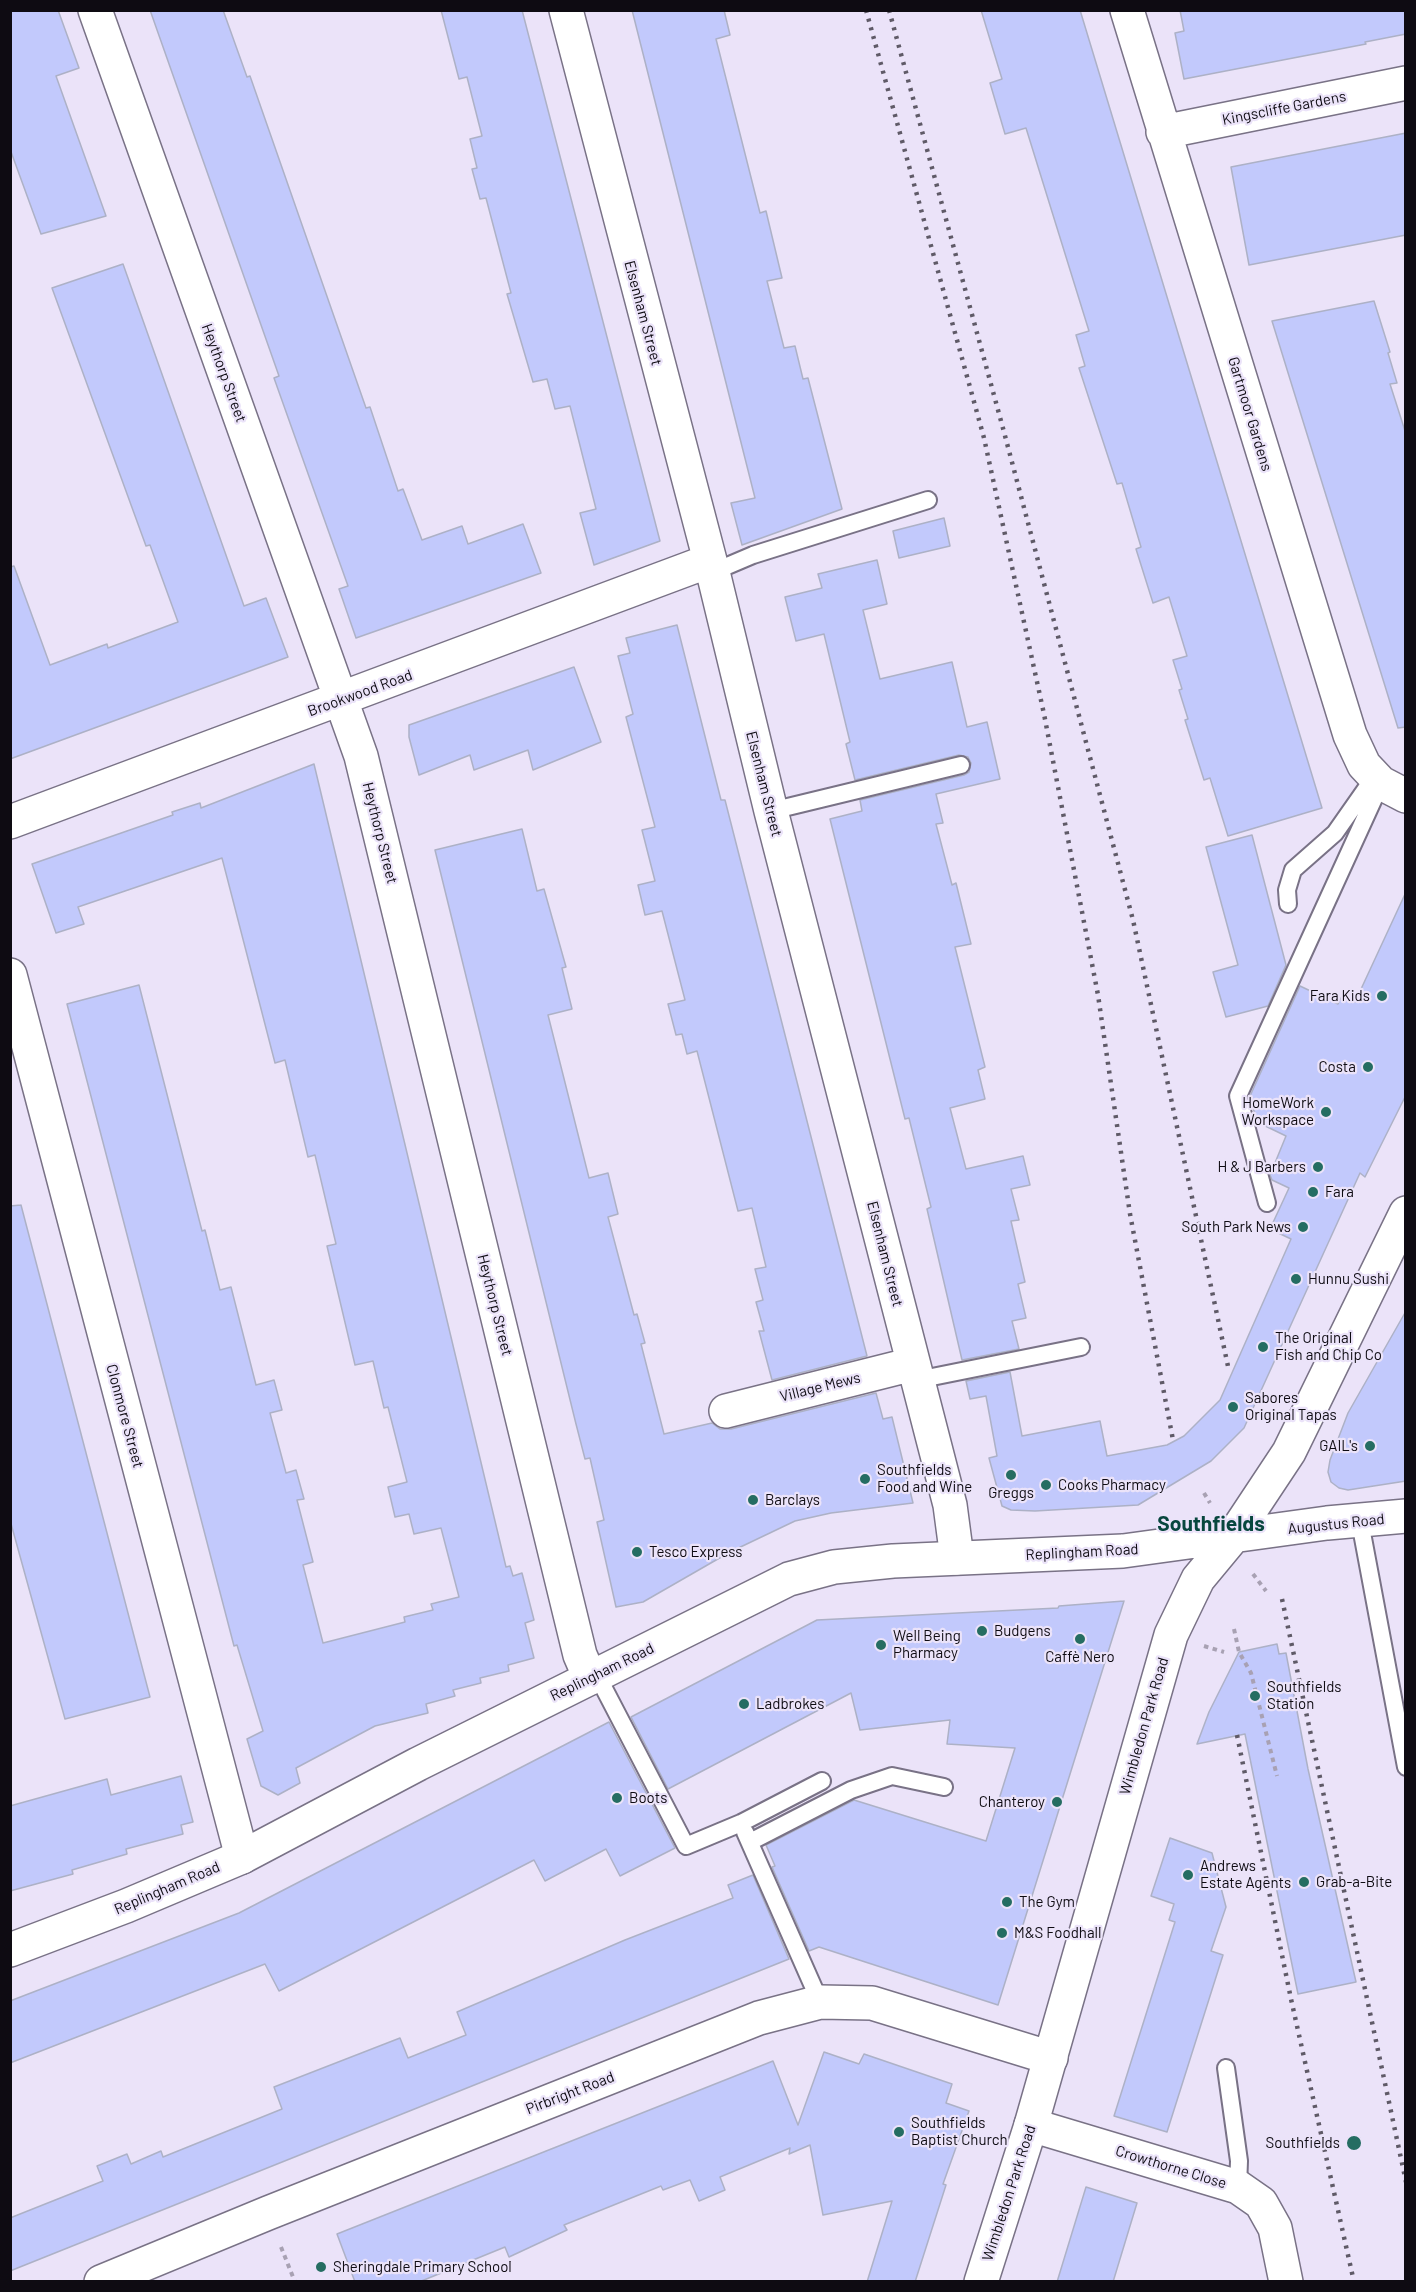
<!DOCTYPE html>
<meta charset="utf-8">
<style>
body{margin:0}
#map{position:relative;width:1416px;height:2292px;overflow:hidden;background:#ebe3f9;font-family:Barlow,sans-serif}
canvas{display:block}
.frame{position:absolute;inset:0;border:12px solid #0e0b12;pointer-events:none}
</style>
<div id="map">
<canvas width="1416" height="2292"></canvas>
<div class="frame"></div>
</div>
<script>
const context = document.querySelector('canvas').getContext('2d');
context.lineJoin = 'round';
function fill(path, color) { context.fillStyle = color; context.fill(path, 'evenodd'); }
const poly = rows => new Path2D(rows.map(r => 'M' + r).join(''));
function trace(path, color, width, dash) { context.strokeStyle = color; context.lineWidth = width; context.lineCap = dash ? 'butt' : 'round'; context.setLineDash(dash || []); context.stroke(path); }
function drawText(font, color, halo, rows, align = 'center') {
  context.font = font + ' Barlow,sans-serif'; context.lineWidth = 4.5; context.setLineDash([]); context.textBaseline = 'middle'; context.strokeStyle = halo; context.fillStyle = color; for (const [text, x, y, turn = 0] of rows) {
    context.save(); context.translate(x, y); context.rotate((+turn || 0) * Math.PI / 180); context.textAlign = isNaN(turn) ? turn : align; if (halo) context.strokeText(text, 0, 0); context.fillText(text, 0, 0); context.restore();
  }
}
const building = poly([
 [10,10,58,10,79,68,56,76,106,216,41,234,10,149,10,10],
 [150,10,223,10,247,77,250,76,366,408,370,407,398,491,403,489,422,540,462,526,468,544,523,524,541,573,356,638,339,589,348,586,274,378,279,376,150,10],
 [441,10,522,10,660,541,594,565,580,513,596,509,570,406,555,409,547,379,533,382,507,294,511,293,486,198,480,199,472,169,477,168,470,139,482,136,467,77,459,79,441,10],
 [632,10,724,10,730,35,716,39,760,213,766,211,782,278,767,281,784,348,795,346,803,379,808,378,842,509,742,545,731,503,755,498,632,10],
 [981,10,1080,10,1322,808,1228,836,1210,778,1204,780,1185,720,1188,719,1179,690,1182,689,1173,660,1187,656,1169,597,1153,603,1136,549,1141,547,1122,483,1117,484,1079,368,1085,366,1076,335,1089,331,1026,128,1005,134,990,83,1002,79,981,10],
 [1180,10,1406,10,1406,34,1365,42,1366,44,1184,79,1175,33,1184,31,1180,10],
 [1406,133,1406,235,1249,265,1231,167,1406,133],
 [123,264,244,606,266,598,288,657,10,759,10,567,14,566,50,665,107,644,108,648,178,622,150,545,146,546,52,288,123,264],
 [1374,301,1390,352,1388,353,1397,383,1390,384,1406,434,1406,727,1398,728,1272,321,1374,301],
 [944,518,950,546,899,558,893,531,944,518],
 [877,560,887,604,863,610,880,679,952,662,967,727,987,722,1000,779,936,794,943,823,936,824,952,885,956,883,971,944,955,947,985,1067,978,1070,985,1099,950,1108,966,1169,1023,1156,1030,1185,1011,1189,1019,1220,1011,1221,1025,1282,1018,1284,1026,1318,1012,1321,1019,1349,962,1360,927,1209,931,1207,909,1118,905,1119,830,819,862,811,860,800,964,775,969,772,971,763,968,757,959,755,855,780,846,744,850,742,824,634,796,641,785,597,822,588,818,574,877,560],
 [677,625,721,800,725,800,867,1356,772,1380,759,1331,764,1331,756,1302,763,1300,755,1269,766,1267,752,1208,738,1211,697,1051,687,1054,682,1034,676,1035,668,1004,685,1000,662,911,645,915,638,885,655,881,642,830,655,827,626,717,633,714,618,656,630,653,626,638,677,625],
 [574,667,601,742,533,770,528,750,474,770,470,755,419,775,409,737,409,725,574,667],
 [314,764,506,1567,510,1566,513,1576,522,1573,534,1620,525,1623,534,1658,508,1665,509,1671,480,1678,481,1683,453,1690,455,1696,426,1704,428,1713,375,1726,296,1768,300,1783,278,1795,261,1786,247,1739,263,1731,237,1645,234,1646,67,1004,139,985,202,1231,205,1230,220,1290,231,1287,256,1385,274,1380,282,1410,270,1413,286,1473,296,1470,304,1499,297,1500,313,1562,303,1565,323,1643,405,1622,404,1617,433,1610,431,1604,459,1597,441,1528,414,1534,409,1514,395,1517,388,1487,407,1482,388,1407,384,1408,373,1361,355,1365,327,1246,336,1244,320,1176,315,1155,308,1157,285,1060,275,1063,222,858,78,907,84,924,56,933,32,864,173,815,172,812,200,803,201,808,314,764],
 [522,829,537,891,544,889,566,967,562,968,572,1009,548,1015,589,1178,608,1173,618,1214,608,1217,634,1315,637,1314,645,1343,641,1344,664,1434,712,1423,720,1429,731,1429,876,1393,883,1419,892,1417,913,1503,831,1513,795,1521,730,1552,643,1602,616,1607,597,1522,604,1520,590,1458,585,1459,576,1424,435,850,522,829],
 [1252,835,1286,965,1268,1006,1226,1017,1213,972,1238,965,1206,847,1252,835],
 [1406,892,1406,1095,1365,1177,1360,1173,1244,1428,1211,1461,1138,1505,1035,1511,1011,1510,1002,1506,989,1458,997,1456,986,1396,970,1399,966,1381,1010,1372,1022,1436,1100,1421,1107,1456,1167,1445,1184,1436,1220,1400,1291,1239,1270,1229,1289,1188,1272,1180,1270,1175,1286,1136,1257,1122,1250,1096,1300,986,1338,1004,1342,996,1355,1002,1406,892],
 [21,1205,150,1697,65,1719,10,1520,10,1206,21,1205],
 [1406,1311,1406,1481,1348,1490,1339,1488,1331,1482,1328,1472,1330,1460,1348,1413,1406,1311],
 [1124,1601,998,2005,819,1947,809,1951,772,1867,775,1866,766,1845,854,1800,986,1841,1015,1748,947,1744,950,1720,860,1730,851,1693,668,1789,631,1717,817,1620,1058,1608,1059,1606,1124,1601],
 [1277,1644,1279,1654,1286,1653,1308,1769,1356,1982,1298,1994,1245,1734,1197,1744,1209,1712,1239,1652,1277,1644],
 [609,1722,675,1848,620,1876,606,1849,545,1881,534,1860,279,1991,265,1964,10,2063,10,2001,239,1913,609,1722],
 [181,1776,193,1822,181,1825,183,1834,126,1849,127,1854,72,1870,73,1874,10,1891,10,1806,107,1779,111,1795,181,1776],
 [1170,1838,1212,1853,1226,1907,1211,1951,1223,1955,1167,2132,1114,2116,1175,1922,1169,1920,1174,1904,1151,1896,1170,1838],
 [753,1875,789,1959,10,2271,10,2218,103,2181,97,2166,127,2154,131,2164,161,2151,163,2157,282,2109,274,2087,400,2038,408,2058,466,2035,457,2012,625,1940,733,1898,728,1885,753,1875],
 [824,2052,859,2064,864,2054,952,2084,946,2103,969,2111,943,2184,946,2185,915,2282,867,2282,892,2201,823,2215,810,2145,789,2154,790,2148,720,2177,725,2190,699,2201,690,2180,663,2190,661,2186,564,2225,567,2230,509,2257,505,2247,419,2282,355,2282,337,2234,773,2061,798,2125,824,2052],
 [1086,2187,1137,2203,1113,2282,1057,2282,1086,2187]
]);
fill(building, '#c2c9fc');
trace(building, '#adb1c6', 1.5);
const service = poly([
 [713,572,753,555,928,500],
 [771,811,961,765],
 [1288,904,1287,890,1293,870,1335,833,1375,776],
 [1267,1203,1238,1096,1381,783],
 [917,1380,1081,1347],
 [1360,1522,1406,1767],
 [597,1675,686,1846,741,1823,822,1781],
 [745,1832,820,2002],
 [750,1842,851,1790,892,1776,944,1787],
 [1226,2068,1239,2161,1238,2187]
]);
const minor = poly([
 [95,10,361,756,580,1655,590,1678],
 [566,10,713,572,771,811,950,1505,957,1558],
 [1127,10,1350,735,1364,765,1381,783,1406,796],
 [1163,132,1406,83],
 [10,822,709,561],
 [10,975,242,1857],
 [726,1411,913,1364],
 [1031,2125,1238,2187,1261,2203,1275,2228,1286,2282],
 [101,2282,268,2213,759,2018,820,2002,872,2003,1051,2058]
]);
const tertiary = poly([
 [10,1950,126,1906,242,1857,418,1764,789,1579,834,1567,893,1561,1123,1551,1327,1523,1406,1516],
 [981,2282,1031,2125,1171,1635,1198,1579,1232,1538,1289,1452,1406,1213]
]);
trace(service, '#797286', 20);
trace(minor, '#797286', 36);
trace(tertiary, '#797286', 36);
trace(poly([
 [1204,1493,1210,1503],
 [1253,1574,1266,1591],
 [1234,1629,1239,1652,1251,1673,1277,1776],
 [1204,1646,1224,1652],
 [281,2247,295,2282]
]), '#a8a1b3', 4, [4.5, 4.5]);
trace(service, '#fff', 16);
trace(minor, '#fff', 33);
trace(tertiary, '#fff', 33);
trace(poly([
 [866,10,984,438,1044,714,1098,995,1130,1214,1173,1440],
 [889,10,1004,432,1133,920,1229,1371],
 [1282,1599,1406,2182],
 [1237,1735,1291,1999,1354,2282]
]), '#5f5a67', 4.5, [3, 6]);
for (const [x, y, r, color] of [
 [1382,996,6,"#256d62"],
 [1368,1067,6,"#256d62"],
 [1326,1112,6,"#256d62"],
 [1318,1167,6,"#256d62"],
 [1313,1192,6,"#256d62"],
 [1303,1227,6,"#256d62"],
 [1296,1279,6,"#256d62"],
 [1263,1347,6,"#256d62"],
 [1233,1407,6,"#256d62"],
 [1370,1446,6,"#256d62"],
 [1011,1475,6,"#256d62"],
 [865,1479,6,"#256d62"],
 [1046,1485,6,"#256d62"],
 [753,1500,6,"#256d62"],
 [637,1552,6,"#256d62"],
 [982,1631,6,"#256d62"],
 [1080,1639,6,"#256d62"],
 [881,1645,6,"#256d62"],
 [1255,1696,6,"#256d62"],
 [744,1704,6,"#256d62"],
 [617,1798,6,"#256d62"],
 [1057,1802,6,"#256d62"],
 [1188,1875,6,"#256d62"],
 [1304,1882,6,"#256d62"],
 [1007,1902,6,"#256d62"],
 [1002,1933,6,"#256d62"],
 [899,2132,6,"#256d62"],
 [1354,2143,8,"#256d62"],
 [321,2267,6,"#256d62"]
]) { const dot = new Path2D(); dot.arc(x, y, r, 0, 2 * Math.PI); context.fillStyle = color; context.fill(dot); trace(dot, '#ebe3f9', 2); }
drawText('15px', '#0e0b12', '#ebe3f9', [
 ["Kingscliffe Gardens",1284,108,-11],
 ["Elsenham Street",643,313,75],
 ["Heythorp Street",224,373,70],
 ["Gartmoor Gardens",1250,414,73],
 ["Brookwood Road",360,693,-20],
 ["Elsenham Street",764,784,76],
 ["Heythorp Street",380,833,76],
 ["Elsenham Street",885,1254,76],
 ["Heythorp Street",495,1305,76],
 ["Village Mews",820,1387,-14],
 ["Clonmore Street",125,1416,75],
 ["Augustus Road",1336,1524,-6],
 ["Replingham Road",1082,1552,-3],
 ["Replingham Road",602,1672,-26],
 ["Wimbledon Park Road",1144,1726,-74],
 ["Replingham Road",167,1888,-23],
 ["Pirbright Road",570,2093,-21],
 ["Crowthorne Close",1171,2167,17],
 ["Wimbledon Park Road",1009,2193,-72]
]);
drawText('15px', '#0e0b12', '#ebe3f9', [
 ["Fara Kids",1370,996,"right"],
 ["Costa",1356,1067,"right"],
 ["HomeWork",1314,1103,"right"],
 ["Workspace",1314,1120,"right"],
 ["H & J Barbers",1306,1167,"right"],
 ["Fara",1325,1192],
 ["South Park News",1291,1227,"right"],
 ["Hunnu Sushi",1308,1279],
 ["The Original",1275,1338],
 ["Fish and Chip Co",1275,1355],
 ["Sabores",1245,1398],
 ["Original Tapas",1245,1415],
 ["GAIL's",1358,1446,"right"],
 ["Southfields",877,1470],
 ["Food and Wine",877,1487],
 ["Cooks Pharmacy",1058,1485],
 ["Greggs",1011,1493,"center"],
 ["Barclays",765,1500],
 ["Tesco Express",649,1552],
 ["Budgens",994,1631],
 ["Well Being",893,1636],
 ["Pharmacy",893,1653],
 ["Caffè Nero",1080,1657,"center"],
 ["Southfields",1267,1687],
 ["Station",1267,1704],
 ["Ladbrokes",756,1704],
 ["Boots",629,1798],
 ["Chanteroy",1045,1802,"right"],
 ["Andrews",1200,1866],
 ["Estate Agents",1200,1883],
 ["Grab-a-Bite",1316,1882],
 ["The Gym",1019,1902],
 ["M&S Foodhall",1014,1933],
 ["Southfields",911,2123],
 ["Baptist Church",911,2140],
 ["Southfields",1340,2143,"right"],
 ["Sheringdale Primary School",333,2267]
], 'left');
drawText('bold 21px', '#08463e', '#ebe3f9', [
 ["Southfields",1211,1524]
]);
</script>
